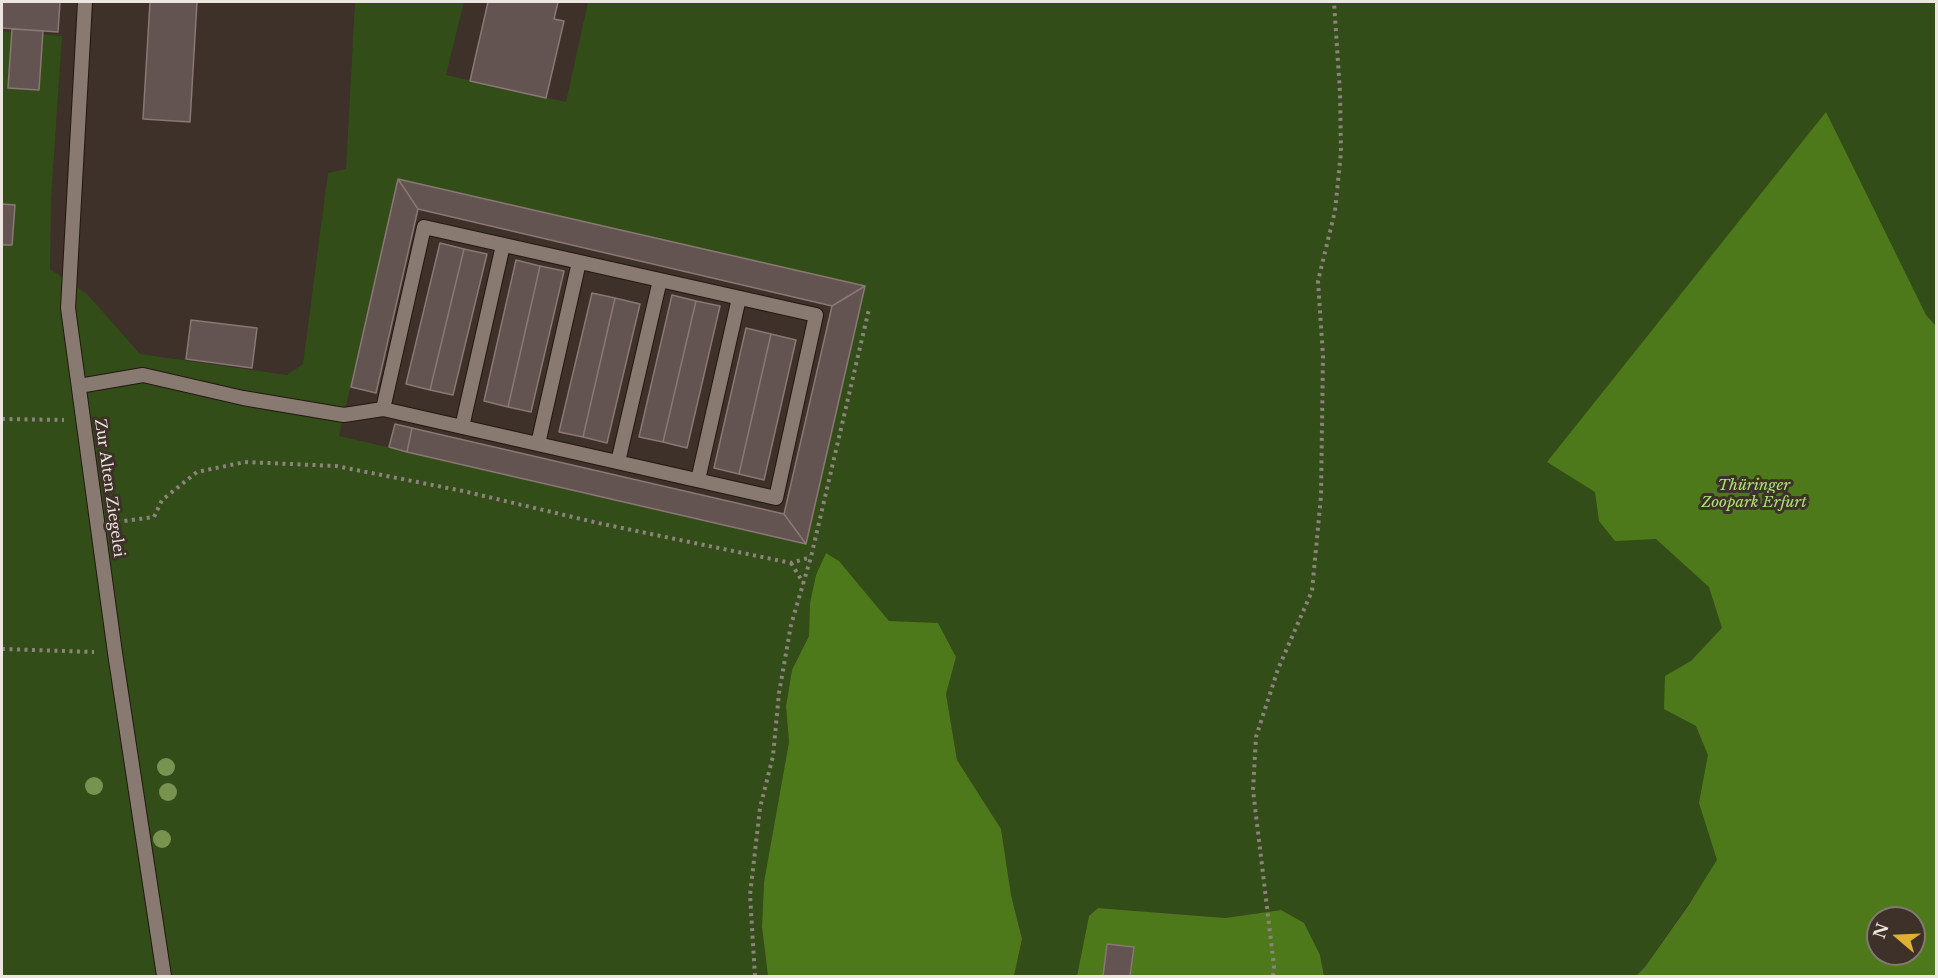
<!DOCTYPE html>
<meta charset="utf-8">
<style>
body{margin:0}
#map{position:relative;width:1938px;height:978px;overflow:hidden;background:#3d3129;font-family:"Libre Baskerville",serif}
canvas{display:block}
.frame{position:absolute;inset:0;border:3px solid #ede5e0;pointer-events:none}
.north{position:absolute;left:1866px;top:906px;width:60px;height:60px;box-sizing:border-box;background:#3d3129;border:2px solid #837972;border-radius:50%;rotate:289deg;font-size:16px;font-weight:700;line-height:24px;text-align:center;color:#ede5e0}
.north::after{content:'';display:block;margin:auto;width:21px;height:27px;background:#deb133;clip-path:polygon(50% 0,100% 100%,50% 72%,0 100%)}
</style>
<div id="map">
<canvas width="1938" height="978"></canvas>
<div class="frame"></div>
<div class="north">N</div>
</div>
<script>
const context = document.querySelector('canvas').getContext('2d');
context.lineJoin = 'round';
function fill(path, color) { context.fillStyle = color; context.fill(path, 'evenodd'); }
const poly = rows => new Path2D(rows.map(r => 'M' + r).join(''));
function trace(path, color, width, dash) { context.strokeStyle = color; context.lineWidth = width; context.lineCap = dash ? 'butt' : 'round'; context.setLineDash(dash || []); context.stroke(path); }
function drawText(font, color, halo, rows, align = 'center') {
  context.font = font + ' "Libre Baskerville",serif'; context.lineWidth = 6; context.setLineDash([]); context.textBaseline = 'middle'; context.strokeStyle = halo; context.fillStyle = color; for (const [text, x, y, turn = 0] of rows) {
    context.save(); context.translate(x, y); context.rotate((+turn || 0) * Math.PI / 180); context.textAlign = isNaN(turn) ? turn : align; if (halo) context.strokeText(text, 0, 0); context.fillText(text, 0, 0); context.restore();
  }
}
fill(poly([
 [355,2,464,2,446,75,566,102,588,2,1936,2,1936,976,1651,976,1703,883,1645,967,1636,976,1324,976,1320,955,1281,910,1225,918,1098,908,1089,916,1077,976,1014,976,1022,939,1011,895,1001,829,957,760,946,694,956,657,938,624,889,621,839,561,826,553,816,575,810,603,809,636,792,670,786,706,789,742,764,882,762,927,768,976,2,976,2,31,62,36,51,198,50,269,87,294,140,354,287,375,303,364,328,173,346,169],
 [398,179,865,286,806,543,339,436],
 [1878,918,1914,918,1914,954,1878,954]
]), '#334d19');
fill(poly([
 [1826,112,1926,315,1936,326,1936,976,1636,976,1645,967,1688,906,1717,860,1699,803,1708,755,1696,726,1664,709,1665,676,1691,661,1722,628,1709,587,1656,539,1615,541,1599,521,1595,492,1547,462],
 [1878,918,1914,918,1914,954,1878,954],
 [826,553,839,561,889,621,938,623,956,657,946,694,957,760,1001,829,1011,895,1022,939,1014,976,768,976,762,927,764,882,789,742,786,706,792,670,809,636,810,603,816,575],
 [1098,908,1225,918,1281,910,1304,923,1320,955,1324,976,1077,976,1089,916]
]), '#4e791b');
const building = poly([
 [2,2,60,2,58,32,2,28,2,2],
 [150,2,197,2,190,122,143,119,150,2],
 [488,2,558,2,554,19,564,21,546,98,470,81,488,2],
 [12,29,43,31,39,90,8,88,12,29],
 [398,179,865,286,832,306,418,209,398,179],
 [398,179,418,209,376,393,351,387,398,179],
 [2,204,15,205,12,245,2,245,2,204],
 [440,243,464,249,430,390,406,384,440,243],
 [464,249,487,254,453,395,430,390,464,249],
 [516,260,540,266,508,407,484,401,516,260],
 [540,266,564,271,531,412,508,407,540,266],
 [865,286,806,544,784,514,832,306,865,286],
 [592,293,615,298,583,437,559,432,592,293],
 [672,295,696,301,663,442,639,437,672,295],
 [615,298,640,304,607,443,583,437,615,298],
 [696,301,720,306,687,448,663,442,696,301],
 [191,320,257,328,252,368,186,359,191,320],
 [746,328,771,334,739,474,714,468,746,328],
 [771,334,796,340,764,480,739,474,771,334],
 [395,424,412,428,407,452,389,447,395,424],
 [412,428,784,514,806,544,407,452,412,428],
 [1107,944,1134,947,1130,976,1103,976,1107,944]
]);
fill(building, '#645451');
trace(building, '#897874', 1.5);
const lane = poly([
 [85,2,68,308,115,653,164,976],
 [79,386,143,375,243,398,344,415,383,409,776,498,816,315,424,227,383,409],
 [462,427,503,245],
 [538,444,579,262],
 [618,462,660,280],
 [698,480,739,298]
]);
trace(lane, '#231812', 16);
trace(poly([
 [2,419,64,420],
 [117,522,154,517,162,500,197,472,245,462,336,466,463,491,598,523,791,563,811,557],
 [791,563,804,584],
 [2,649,94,652],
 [755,976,750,895,760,808,773,756,779,693,791,625,811,557,869,309],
 [1273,976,1274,966,1253,790,1256,737,1278,669,1312,591,1321,496,1323,356,1318,281,1335,211,1341,152,1340,92,1334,2]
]), '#8d837c', 4, [3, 4.5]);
trace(lane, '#887a71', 14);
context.fillStyle = '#789350';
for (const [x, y] of [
 [166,767],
 [94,786],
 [168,792],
 [162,839]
]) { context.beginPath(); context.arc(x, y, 9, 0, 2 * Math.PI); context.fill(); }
drawText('italic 15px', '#a8e36f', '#3d3129', [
 ["Thüringer",1754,486],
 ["Zoopark Erfurt",1754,503]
]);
drawText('15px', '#ede5e0', '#3d3129', [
 ["Zur Alten Ziegelei",109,488,82]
]);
</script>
